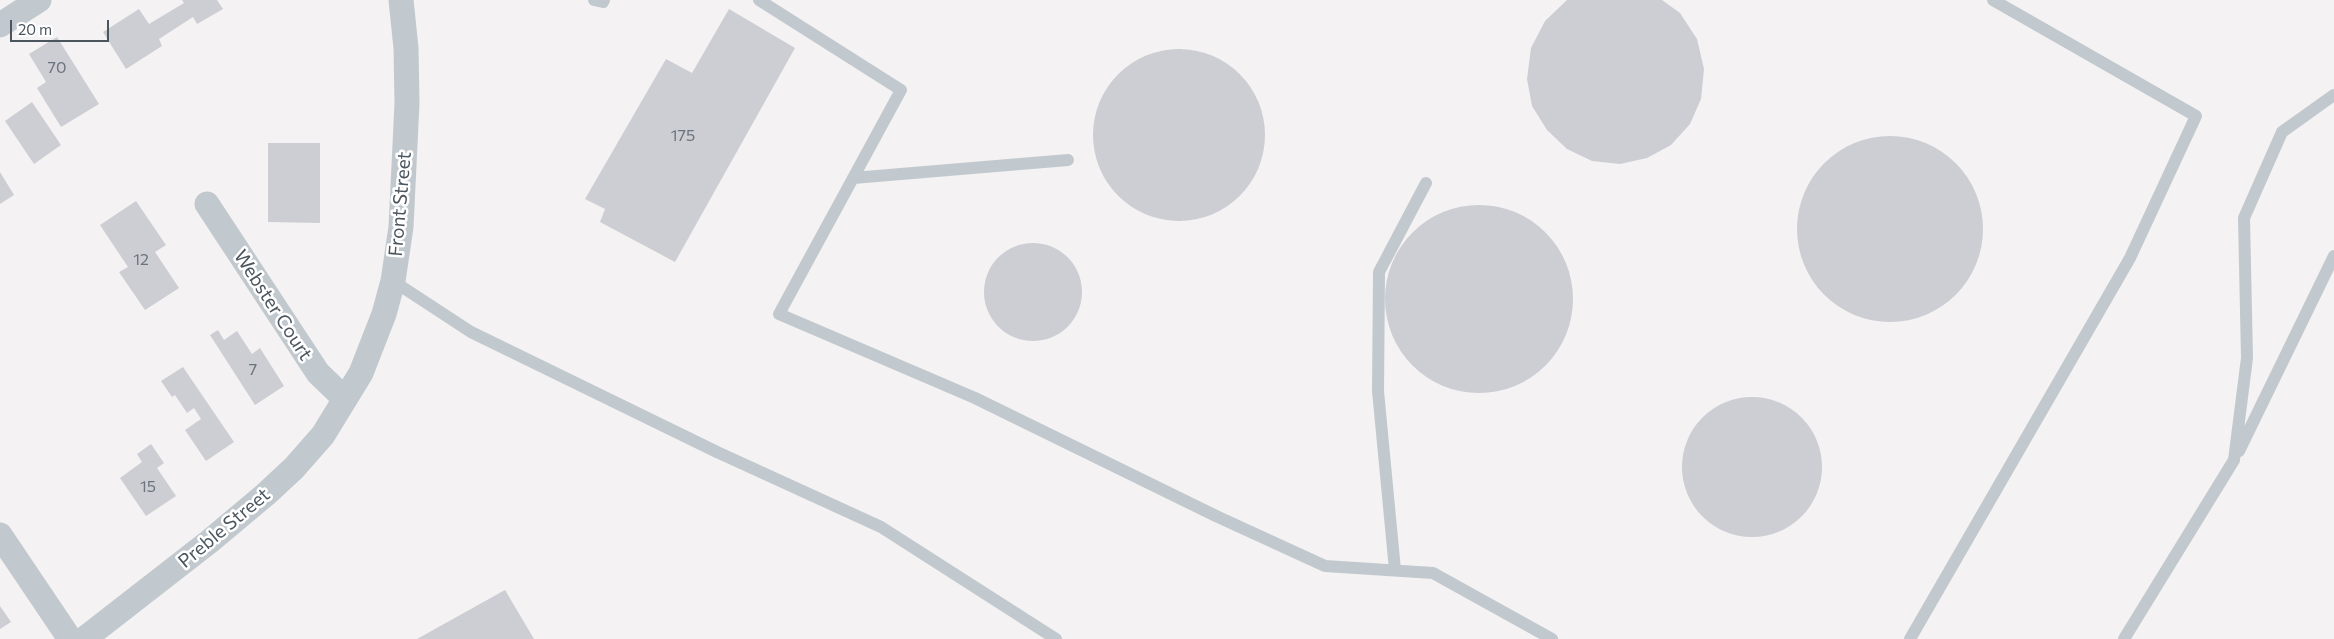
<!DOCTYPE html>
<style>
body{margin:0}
#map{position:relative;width:2334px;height:639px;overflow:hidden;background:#f4f2f2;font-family:Commissioner,sans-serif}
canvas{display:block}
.scale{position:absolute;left:10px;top:20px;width:99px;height:22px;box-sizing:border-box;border:2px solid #4b555e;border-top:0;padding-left:6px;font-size:15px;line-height:18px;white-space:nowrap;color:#4b555e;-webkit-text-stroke:4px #fff;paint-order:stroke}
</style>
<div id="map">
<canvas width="2334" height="639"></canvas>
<div class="scale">20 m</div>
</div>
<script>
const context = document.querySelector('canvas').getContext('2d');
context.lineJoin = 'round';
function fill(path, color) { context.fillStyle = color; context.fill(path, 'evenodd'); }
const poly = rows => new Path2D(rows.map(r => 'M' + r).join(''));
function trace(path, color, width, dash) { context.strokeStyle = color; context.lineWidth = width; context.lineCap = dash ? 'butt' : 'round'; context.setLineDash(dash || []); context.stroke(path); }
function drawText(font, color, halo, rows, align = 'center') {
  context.font = font + ' Commissioner,sans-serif'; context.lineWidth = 5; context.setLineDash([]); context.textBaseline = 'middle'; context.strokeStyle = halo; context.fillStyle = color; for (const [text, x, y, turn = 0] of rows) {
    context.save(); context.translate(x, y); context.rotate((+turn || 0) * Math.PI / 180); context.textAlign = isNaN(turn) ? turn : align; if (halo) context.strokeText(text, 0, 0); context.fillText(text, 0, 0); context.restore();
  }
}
fill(poly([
 [182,0,217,0,223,9,197,24,193,17,159,39,162,46,126,69,103,32,139,9,149,24,184,3],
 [1567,0,1662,0,1680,13,1697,39,1704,69,1701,99,1690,124,1671,145,1647,158,1620,164,1592,161,1567,149,1547,130,1532,106,1527,79,1531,48,1545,21],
 [729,9,795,48,675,262,600,222,605,209,585,199,666,59,692,73],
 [57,37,99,104,61,127,37,88,46,82,29,54],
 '1093 135a86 86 0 1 1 172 0a86 86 0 1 1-172 0Z',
 [32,102,61,145,34,164,5,121],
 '1797 229a93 93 0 1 1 186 0a93 93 0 1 1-186 0Z',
 [268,143,320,143,320,223,268,222],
 [0,172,14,195,0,204],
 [136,201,166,245,155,252,179,288,145,310,119,272,128,267,100,225],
 '1385 299a94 94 0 1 1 188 0a94 94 0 1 1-188 0Z',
 '984 292a49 49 0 1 1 98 0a49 49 0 1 1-98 0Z',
 [218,330,224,340,237,331,252,354,260,348,284,386,255,405,210,335],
 [183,367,234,442,206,461,185,430,201,419,194,408,187,413,175,395,172,397,161,381],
 '1682 467a70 70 0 1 1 140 0a70 70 0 1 1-140 0Z',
 [151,444,164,463,157,468,176,496,146,516,120,478,142,462,137,454],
 [505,590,534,639,417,639],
 [0,606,11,622,0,629]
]), '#ccced4');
trace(poly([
 [594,0,603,2,604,0],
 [759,0,901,90,779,314,975,398,1216,516,1325,566,1433,573,1552,639],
 [853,178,1068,160],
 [393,281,471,332,717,452,881,527,1056,639],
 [2239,451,2334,256],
 [1395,570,1378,391,1379,272,1426,183],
 [1910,639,2130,258,2196,116,1993,0],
 [2124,639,2234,460,2247,358,2244,218,2282,132,2334,95]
]), '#c1c9cf', 12);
trace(poly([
 [0,25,39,0],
 [207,204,318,373,345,399],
 [0,535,70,639],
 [84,639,210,541,266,494,294,468,323,435,361,373,384,314,393,281,401,227,407,103,406,48,401,0]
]), '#c1c9cf', 25);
drawText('16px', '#6b737c', null, [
 ["70",57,68],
 ["175",683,136],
 ["12",141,260],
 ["7",253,370],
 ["15",148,487]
]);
drawText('19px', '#4b555e', '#fff', [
 ["Front Street",400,204,-85],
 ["Webster Court",273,305,57],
 ["Preble Street",224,528,-40]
]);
</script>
